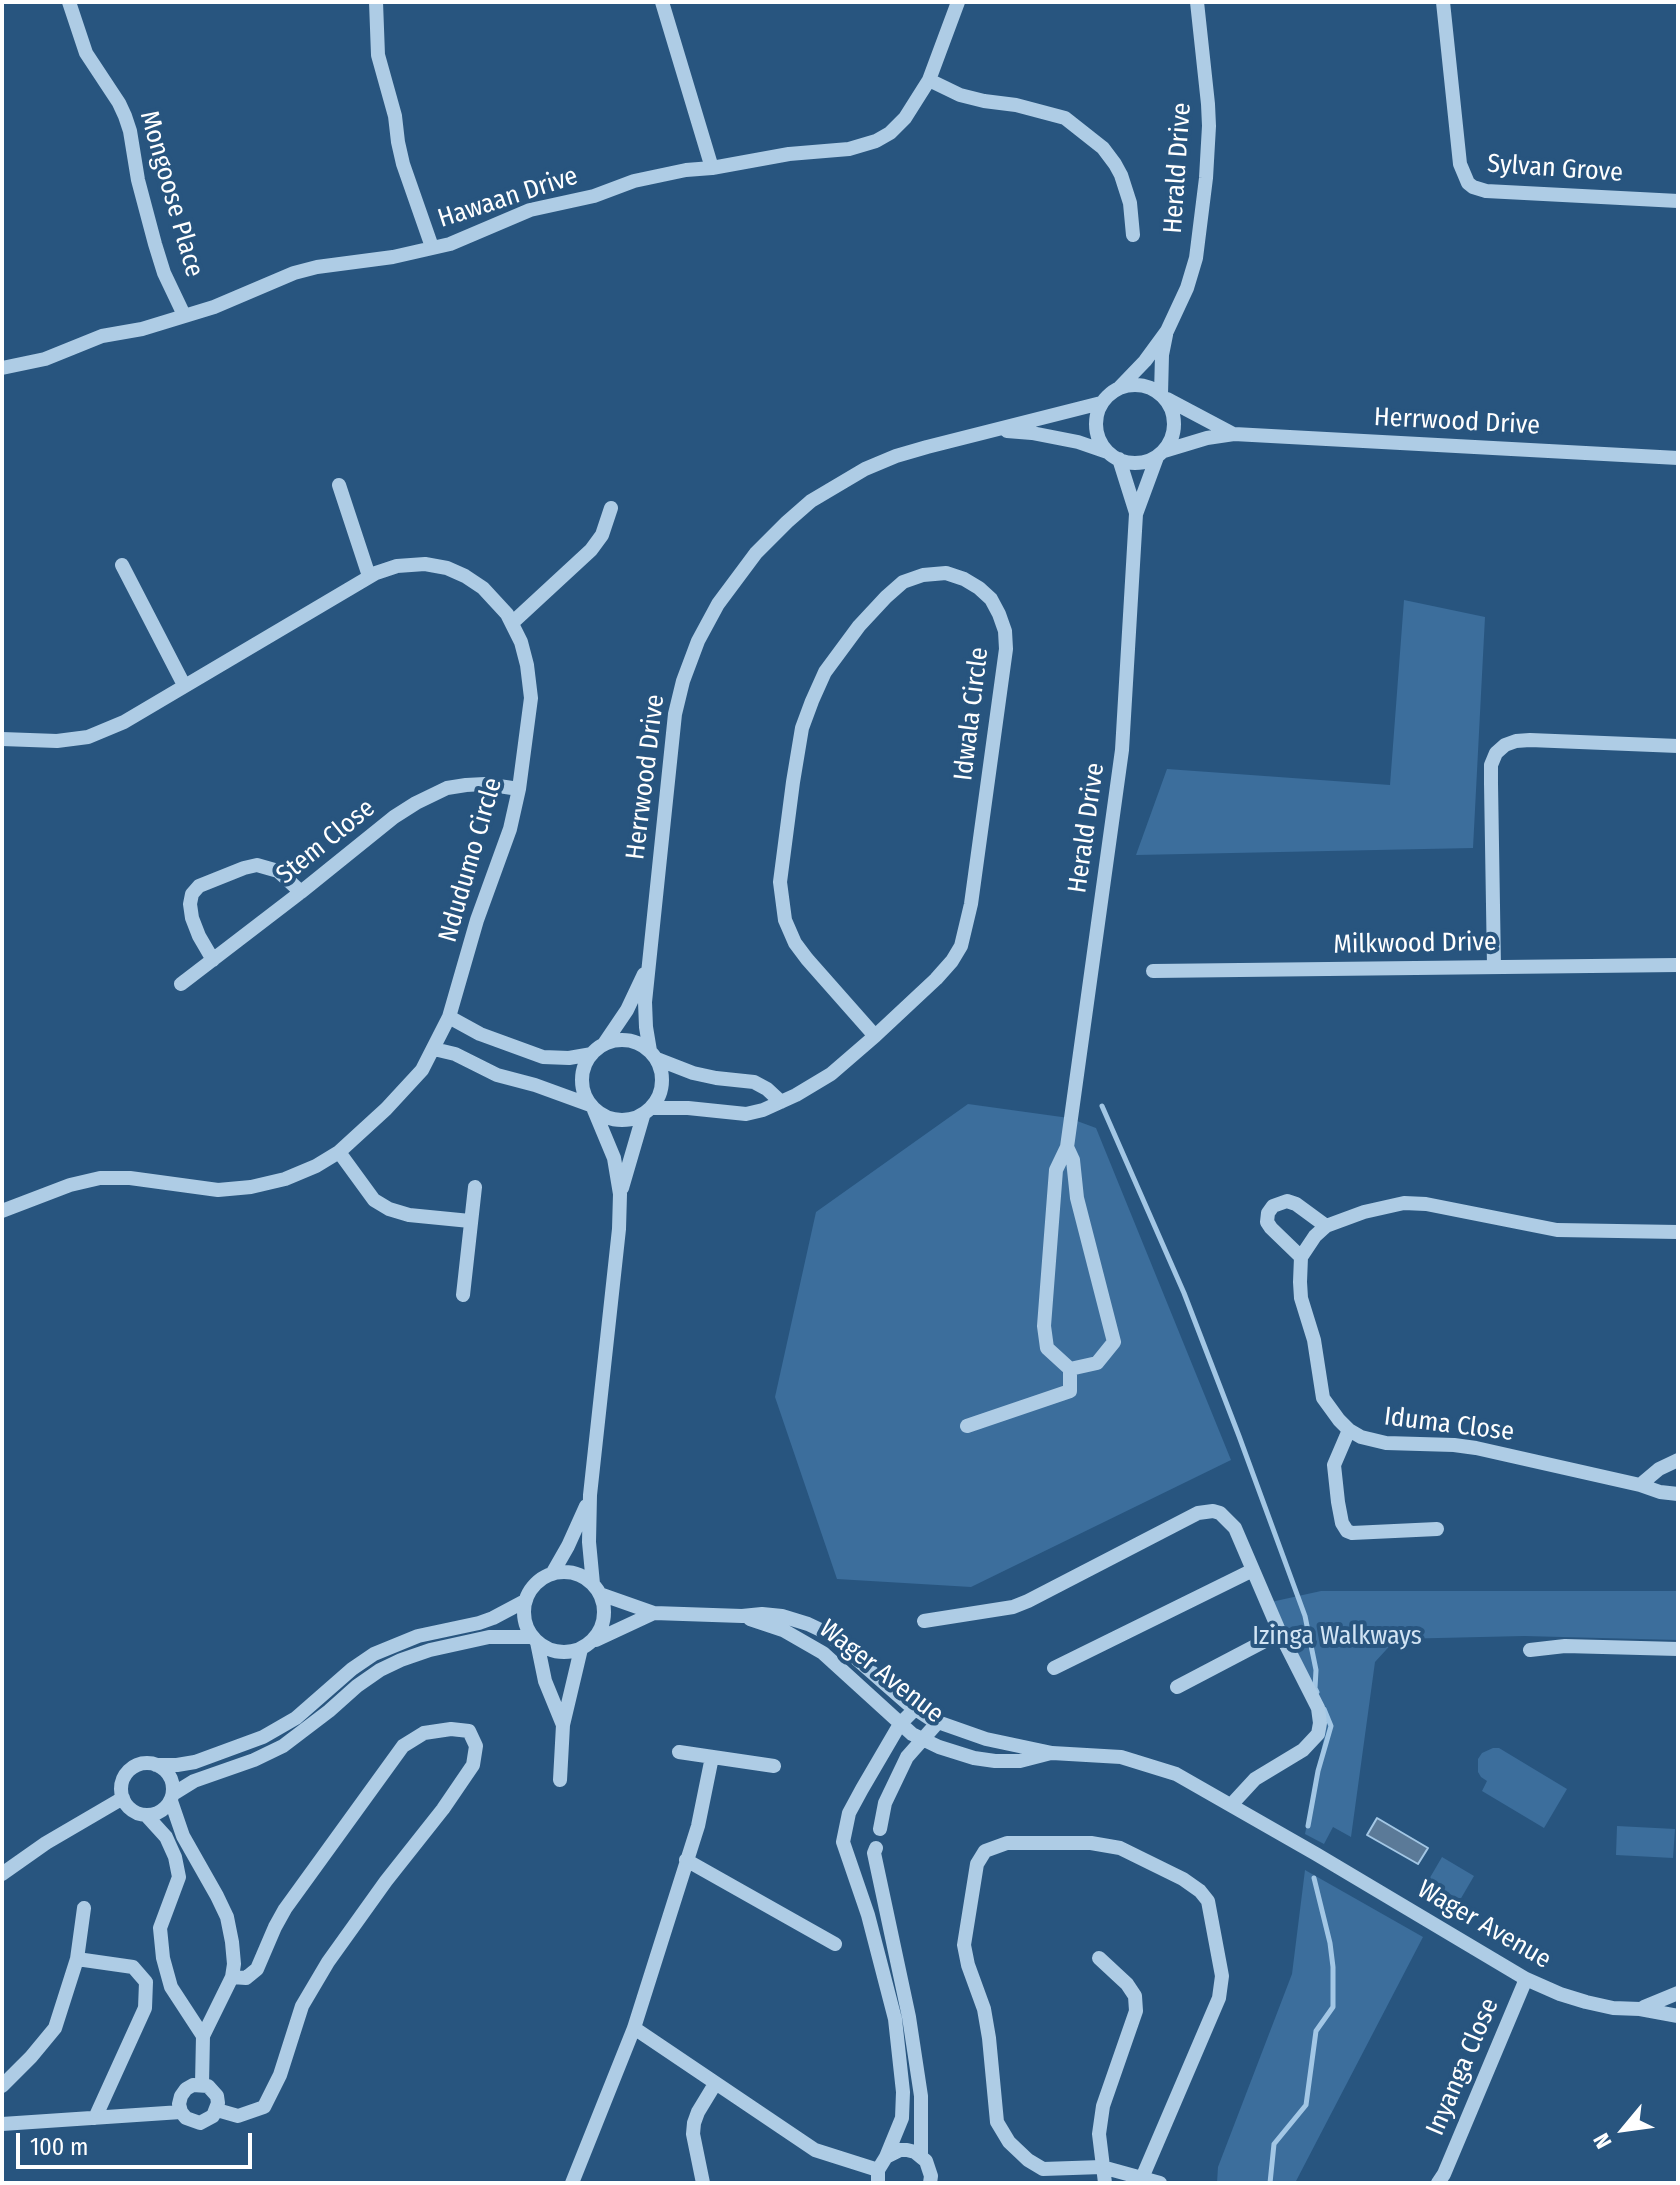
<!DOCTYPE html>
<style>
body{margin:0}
#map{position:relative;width:1680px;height:2185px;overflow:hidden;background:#28557f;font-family:"Fira Sans Condensed",sans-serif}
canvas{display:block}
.frame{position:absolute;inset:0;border:4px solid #fff;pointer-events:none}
.north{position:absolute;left:1584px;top:2089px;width:80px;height:80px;-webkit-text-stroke:6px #28557f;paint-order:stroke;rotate:241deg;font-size:22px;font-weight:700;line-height:32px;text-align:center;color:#fff}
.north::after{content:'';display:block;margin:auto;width:28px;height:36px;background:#fff;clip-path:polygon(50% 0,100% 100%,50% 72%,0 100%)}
.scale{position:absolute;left:16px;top:2133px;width:236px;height:36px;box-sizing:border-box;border:4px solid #fff;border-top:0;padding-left:10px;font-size:24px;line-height:28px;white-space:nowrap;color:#fff;-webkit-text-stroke:6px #28557f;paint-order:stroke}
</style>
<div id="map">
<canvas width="1680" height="2185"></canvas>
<div class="frame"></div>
<div class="north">N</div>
<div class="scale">100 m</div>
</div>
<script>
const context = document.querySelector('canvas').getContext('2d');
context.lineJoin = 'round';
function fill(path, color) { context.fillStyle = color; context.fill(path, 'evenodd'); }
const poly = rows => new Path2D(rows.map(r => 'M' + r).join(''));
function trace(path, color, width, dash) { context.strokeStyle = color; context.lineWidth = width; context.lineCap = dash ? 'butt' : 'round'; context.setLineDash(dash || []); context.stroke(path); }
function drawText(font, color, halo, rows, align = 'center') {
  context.font = font + ' "Fira Sans Condensed",sans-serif'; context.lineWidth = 8; context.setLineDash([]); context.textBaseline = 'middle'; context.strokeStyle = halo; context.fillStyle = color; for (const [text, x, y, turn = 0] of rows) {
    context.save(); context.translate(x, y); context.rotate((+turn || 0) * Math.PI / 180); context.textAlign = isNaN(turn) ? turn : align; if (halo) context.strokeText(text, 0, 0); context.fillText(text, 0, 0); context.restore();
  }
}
fill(poly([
 [1404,600,1485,617,1473,848,1136,855,1167,769,1390,785],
 [968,1104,1069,1118,1096,1128,1231,1460,971,1587,837,1579,775,1397,816,1212],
 [1321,1591,1678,1591,1678,1640,1524,1636,1396,1639,1375,1662,1351,1837,1333,1827,1324,1844,1305,1834,1324,1737,1271,1602],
 [1493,1748,1499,1748,1567,1789,1544,1828,1482,1791,1487,1781,1481,1777,1478,1772,1478,1759,1482,1753],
 [1617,1826,1675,1829,1673,1858,1616,1855],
 [1442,1857,1474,1876,1460,1900,1428,1881],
 [1305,1870,1423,1937,1295,2183,1217,2183,1218,2167,1292,1974]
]), '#3c6e9c');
const water = poly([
 [1377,1818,1428,1848,1418,1864,1367,1835,1377,1818]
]);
fill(water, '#5b7a98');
trace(water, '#a3c7e5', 2);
trace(poly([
 [1102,1106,1184,1293,1239,1436,1305,1616,1316,1670,1315,1688,1317,1692],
 [1308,1826,1318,1771,1331,1726,1324,1709],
 [1270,2183,1274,2144,1306,2105,1316,2031,1333,2007,1333,1967,1330,1943,1314,1878]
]), '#a3c7e5', 5);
trace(poly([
 [69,2,86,53,119,103,125,116,130,131,138,180,155,244,164,273,184,315],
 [376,2,378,55,395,116,398,142,403,164,432,247],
 [662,2,712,168],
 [1443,2,1460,164,1468,183,1473,187,1486,191,1678,201],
 [929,80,960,95,984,101,1016,105,1065,118,1103,148,1115,164,1121,175,1130,203,1133,235],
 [2,368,45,359,102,336,142,329,214,307,294,273,317,267,393,257,450,244,530,210,594,196,634,181,686,170,712,168,789,154,849,149,876,141,890,133,905,118,929,80,958,2],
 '1096 424a39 39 0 1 1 78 0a39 39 0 1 1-78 0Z',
 [1120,387,1145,361,1167,331,1187,288,1196,258,1206,178,1209,126,1208,104,1197,2],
 [1161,394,1162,355,1166,335],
 [1167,399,1233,434],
 [1007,431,1032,433,1078,442,1107,452],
 [1164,451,1207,438,1234,434,1678,458],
 [1119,459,1136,513],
 [339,485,369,576],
 [122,565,184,685],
 [512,623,591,550,602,535,611,508],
 [2,739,57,741,88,737,124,722,376,573,397,566,425,564,447,568,465,576,483,588,507,614,521,642,527,665,531,698,519,789,510,829,477,920,449,1017,422,1070,386,1109,339,1152,316,1166,285,1179,251,1187,218,1190,130,1178,100,1178,70,1185,2,1211],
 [213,960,199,936,192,918,190,904,192,894,199,886,244,868,257,865,278,871,301,892],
 [1494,967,1491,783,1491,765,1496,753,1505,745,1516,741,1530,740,1678,746],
 [1153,971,1678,965],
 [181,984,301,892,394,817,416,803,447,788,466,785,485,784,519,789],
 [449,1017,480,1034,543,1057,569,1058,592,1054],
 '582 1080a40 40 0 1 1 80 0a40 40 0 1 1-80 0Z',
 [604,1044,627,1010,644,974],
 [434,1049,455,1054,497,1075,535,1085,590,1105],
 [650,1051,646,1027,645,1002,675,714,683,681,698,641,718,604,756,553,787,522,811,501,865,469,896,456,927,447,1101,403],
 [657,1059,693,1073,716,1078,754,1082,767,1089,781,1102],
 [653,1108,688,1108,746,1114,763,1110,796,1095,831,1074,875,1036,936,979,952,961,961,946,971,904,1006,649,1005,631,999,614,991,599,979,588,964,579,946,573,923,575,903,582,886,597,859,626,825,672,812,701,802,728,793,782,780,882,785,920,795,943,807,959,875,1036],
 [1067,1147,1073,1160,1077,1198,1114,1342,1097,1363,1070,1369,1047,1348,1044,1326,1056,1170,1067,1147,1122,750,1136,514,1157,457],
 [339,1152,374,1200,389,1209,409,1215,470,1221],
 [622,1188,643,1116],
 [1678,1232,1557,1230,1426,1204,1404,1203,1364,1212,1326,1226,1315,1236,1301,1257,1300,1282,1301,1298,1314,1340,1323,1398,1339,1420,1349,1430,1361,1437,1386,1443,1454,1445,1476,1448,1640,1485,1660,1492,1678,1494],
 [1301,1257,1271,1228,1267,1222,1268,1213,1273,1206,1287,1201,1296,1204,1326,1226],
 [463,1295,475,1187],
 [967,1426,1070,1391,1070,1369],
 [1349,1430,1334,1465,1338,1502,1342,1523,1347,1531,1352,1533,1437,1529],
 [1640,1485,1659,1469,1678,1460],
 '524 1612a40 40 0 1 1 80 0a40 40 0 1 1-80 0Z',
 [552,1574,568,1546,586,1506],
 [593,1584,589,1542,590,1495,619,1229,620,1194,614,1158,594,1110],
 [600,1594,654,1613,742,1616,762,1614,782,1616,808,1624,827,1633,908,1704,932,1720,986,1739,1052,1753,1121,1757,1176,1774,1316,1854,1526,1979,1560,1994,1586,2002,1613,2008,1640,2009,1678,2016],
 [750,1619,783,1630,823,1653,912,1734,939,1747,974,1758,995,1761,1020,1761,1051,1753],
 [924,1621,1013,1607,1028,1601,1198,1513,1213,1511,1220,1513,1235,1528,1280,1633,1318,1708,1320,1723,1318,1734,1303,1750,1255,1779,1231,1805],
 [596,1640,654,1613],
 [537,1642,545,1681,563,1725],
 [1530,1650,1565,1646,1678,1649],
 [1054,1668,1253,1570],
 [1177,1687,1280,1633],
 [679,1752,774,1766],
 '121 1789a26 26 0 1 1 52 0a26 26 0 1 1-52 0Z',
 [156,1765,177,1765,195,1762,263,1737,296,1718,352,1669,374,1654,418,1636,479,1623,493,1618,525,1601],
 [560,1780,563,1725,581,1649],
 [173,1794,194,1781,254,1760,283,1746,329,1711,357,1686,380,1670,401,1660,430,1650,489,1637,532,1637],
 [171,1801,183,1836,217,1896,227,1917,232,1942,234,1964,232,1977,203,2036,202,2084],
 [146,1815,166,1837,175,1857,179,1877,160,1928,163,1958,171,1987,203,2036],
 [880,1829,885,1803,907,1757,938,1722],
 [876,1848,874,1853,909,2017,921,2096,921,2156],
 [686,1860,835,1944],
 [2,1874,46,1843,123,1798],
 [1099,1958,1127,1984,1135,1996,1136,2011,1103,2106,1099,2134,1105,2183],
 [77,1959,84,1908],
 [1644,2007,1678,1993],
 [634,2028,815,2150,878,2170],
 [2,2086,31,2057,55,2028,77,1959,133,1967,146,1982,145,2008,95,2118],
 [217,2110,238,2116,264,2107,280,2075,302,2006,328,1962,386,1881,443,1809,473,1765,476,1746,469,1731,451,1729,424,1733,403,1746,285,1909,275,1927,257,1969,246,1978,232,1977],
 [2,2124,181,2112,186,2118,200,2123,213,2116,218,2103,217,2096,208,2086,193,2085,186,2089,181,2096,179,2104,181,2112],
 [886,2157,902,2118,903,2092,895,2019,868,1915,843,1842,849,1813,862,1789,900,1724,915,1709],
 [1142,2178,1219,1998,1222,1976,1208,1901,1200,1891,1183,1879,1120,1848,1091,1843,1007,1843,985,1851,977,1864,964,1945,968,1965,984,2009,989,2038,997,2122,1009,2142,1028,2160,1043,2169,1102,2167,1160,2183],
 [572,2183,634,2028,698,1826,712,1757],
 [703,2183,693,2134,694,2123,698,2112,715,2084],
 [878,2183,878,2170,886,2157,900,2150,907,2150,915,2152,926,2161,931,2176,930,2183],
 [1438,2183,1444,2174,1526,1979]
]), '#aecce5', 14);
drawText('26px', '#fff', '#28557f', [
 ["Herald Drive",1178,168,-86],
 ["Sylvan Grove",1555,169,4],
 ["Mongoose Place",171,194,74],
 ["Hawaan Drive",508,198,-18],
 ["Herrwood Drive",1457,422,3],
 ["Idwala Circle",972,714,-83],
 ["Herrwood Drive",646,777,-83],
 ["Herald Drive",1087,828,-82],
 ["Stem Close",326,842,-39],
 ["Ndudumo Circle",471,860,-74],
 ["Milkwood Drive",1415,944,-1],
 ["Iduma Close",1449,1425,7],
 ["Wager Avenue",881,1672,38],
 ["Wager Avenue",1484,1925,30],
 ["Inyanga Close",1463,2067,-67]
]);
drawText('26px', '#d1e4f4', '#28557f', [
 ["Izinga Walkways",1337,1637]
]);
</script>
